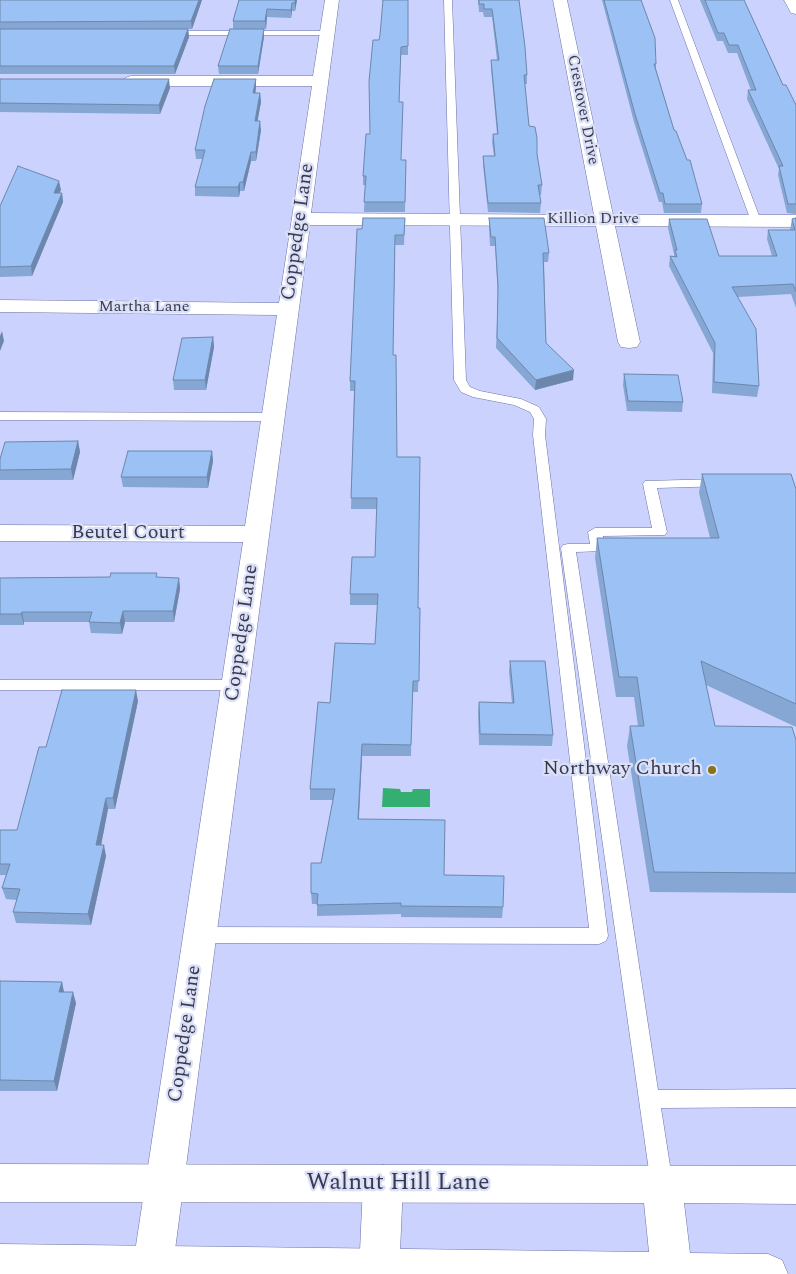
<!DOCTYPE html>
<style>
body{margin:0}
canvas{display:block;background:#cad2fd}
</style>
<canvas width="796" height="1274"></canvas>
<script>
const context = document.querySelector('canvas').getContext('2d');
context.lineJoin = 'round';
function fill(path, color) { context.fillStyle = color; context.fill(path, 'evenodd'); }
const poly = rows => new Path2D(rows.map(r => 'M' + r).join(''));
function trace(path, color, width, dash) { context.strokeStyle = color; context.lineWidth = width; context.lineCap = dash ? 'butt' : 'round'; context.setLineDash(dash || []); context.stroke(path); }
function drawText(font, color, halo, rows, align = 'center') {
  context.font = font + ' Spectral,serif'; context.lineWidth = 4.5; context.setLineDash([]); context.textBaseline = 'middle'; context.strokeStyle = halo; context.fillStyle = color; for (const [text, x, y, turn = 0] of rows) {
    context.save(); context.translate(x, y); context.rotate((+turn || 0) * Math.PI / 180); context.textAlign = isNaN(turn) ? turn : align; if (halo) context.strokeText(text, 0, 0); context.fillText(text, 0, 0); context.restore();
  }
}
fill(poly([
 [383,788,400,789,401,792,412,792,413,789,430,789,430,807,382,807]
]), '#35ae72');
const lane = poly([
 [444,0,452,0,466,380,470,387,480,391,521,399,539,407,546,419,545,435,608,936,606,941,599,944,199,943,192,940,190,935,192,930,199,927,589,928,533,435,534,419,530,412,514,405,473,397,461,392,454,380,444,0],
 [670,0,678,0,761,221,760,223,756,224,751,221,670,0],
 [166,31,327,31,331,33,327,35,169,35,165,33,166,31],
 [0,412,273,413,279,417,273,421,0,420,0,412],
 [721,479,728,483,726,486,657,488,667,532,665,535,603,536,605,548,603,551,576,552,658,1090,796,1089,796,1107,661,1108,673,1185,670,1192,662,1195,654,1192,651,1185,561,548,563,545,568,544,590,544,588,532,595,528,652,528,643,484,645,481,721,479],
 [0,680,235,680,240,681,243,685,240,689,235,690,0,690,0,680]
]);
const street = poly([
 [325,0,339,0,311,213,594,215,553,0,567,0,613,215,796,215,796,227,615,226,640,342,637,347,629,348,621,347,618,342,596,226,310,225,173,1265,170,1274,136,1274,133,1265,243,542,0,541,0,525,245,526,277,315,0,312,0,300,279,303,312,86,131,86,125,84,123,81,125,78,131,76,313,76,325,0],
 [784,0,796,0,796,14,791,13,784,0],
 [383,1165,397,1171,403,1184,399,1274,359,1274,363,1184,369,1171,383,1165]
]);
const secondary = poly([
 [0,1164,796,1166,796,1204,684,1203,690,1253,768,1254,782,1260,788,1274,0,1274,0,1244,649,1252,644,1203,0,1202,0,1164]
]);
trace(lane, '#6c73a4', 1);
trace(street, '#6c73a4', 1);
trace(secondary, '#6c73a4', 1);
fill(lane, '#fff');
fill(street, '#fff');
fill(secondary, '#fff');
fill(poly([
 [0,0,202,0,192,29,188,29,189,37,175,74,0,74],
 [239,0,297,0,295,11,292,11,291,18,267,17,266,29,264,29,264,37,258,74,219,74,218,66,233,29,233,21],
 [408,0,408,55,401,55,399,102,401,160,406,160,405,212,364,212,365,185,363,185,363,176,370,134],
 [478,0,519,0,527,75,527,84,525,84,529,126,537,154,542,185,541,195,540,195,541,203,540,213,488,212,483,165,483,156,494,156,492,142,493,134,497,134,491,68,491,60,497,60,492,17,484,17,483,12,479,12],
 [602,0,641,0,656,64,656,69,674,130,702,204,701,213,664,213,662,202,659,202,634,122],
 [700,0,744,0,783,85,796,105,796,214,787,213,778,175,779,169,747,99,748,90,751,90,737,53,728,53,723,41,717,41],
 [0,79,170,88,160,114,0,112],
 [256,79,256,88,255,93,260,93,261,102,257,121,261,130,256,161,251,161,244,191,240,191,239,197,195,196,195,187,203,159,196,159,195,150],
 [61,190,59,193,62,193,63,202,32,276,0,277,0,206],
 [405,218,404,245,395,245,393,355,397,457,418,608,420,608,418,692,412,692,411,756,362,756,359,819,444,875,503,907,502,918,401,917,401,914,317,916,317,904,312,904,311,893,321,863,333,800,310,800,310,789,330,703,375,644,378,605,350,605,350,594,375,557,377,509,351,509,354,391,350,391,350,381,362,229],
 [489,218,549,253,548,262,544,262,546,343,573,380,535,390,496,348,498,296,495,246,490,246,489,228],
 [796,218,796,308,791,294,738,297,759,386,757,397,712,393,713,353,669,266,670,256,674,256,674,254,668,228,669,219,719,256,772,256,767,239,768,230,790,230,792,219],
 [213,337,214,347,206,390,174,390,173,380],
 [624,374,683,402,682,412,627,411,623,385],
 [78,441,80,452,73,480,0,480,0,459],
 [212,451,213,461,208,488,123,487,121,477],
 [702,474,796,489,796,727,706,685,715,726,796,740,796,893,650,892,627,746,630,726,638,726,634,697,616,697,595,558,597,538,710,538,699,493],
 [110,577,179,578,180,589,174,622,125,622,122,634,91,633,89,622,24,622,24,625,0,625,0,578],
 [510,661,553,735,552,746,479,745,478,713,479,702,512,703,509,672],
 [138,701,115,809,108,809,101,845,106,856,91,925,16,923,13,912,17,900,6,899,2,888,6,875,0,875,0,830,17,830,46,747],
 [0,981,62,982,64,992,76,1003,57,1091,0,1091]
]), '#86a6d3');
fill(poly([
 [199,0,202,0,192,29,191,21],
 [295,0,297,0,295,11],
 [292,3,292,11,291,18,291,10],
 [267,9,267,17,266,29,265,21],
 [188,29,189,37,175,74,174,66],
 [264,29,264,37,258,74,258,66],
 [169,79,170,88,160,114,159,105],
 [256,79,256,88,254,102,253,93],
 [260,93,261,102,256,130,255,121],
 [260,121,261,130,256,161,256,152],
 [251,152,251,161,244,191,243,182],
 [59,181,61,190,55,202,54,193],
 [240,182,240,191,239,197,238,187],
 [62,193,63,202,32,276,31,266],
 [2,331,4,341,0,351,0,336],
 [213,337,214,347,206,390,205,380],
 [574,370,573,380,535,390,536,380],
 [78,441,80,452,73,480,71,469],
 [212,451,213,461,208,488,207,477],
 [179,578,180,589,174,622,173,611],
 [123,611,125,622,122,634,120,623],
 [22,612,24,622,24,625,21,614],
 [136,690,138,701,115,809,113,798],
 [362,744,362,756,358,830,358,819],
 [106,798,108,809,99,856,96,845],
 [104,845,106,856,91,925,88,914],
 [62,982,64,993,59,992],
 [73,992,76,1003,57,1091,54,1081]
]), '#6d87ac');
const building = poly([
 [0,0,199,0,191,21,0,22,0,0],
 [239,0,295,0,295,3,292,3,291,10,267,9,265,21,233,21,239,0],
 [383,0,408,0,408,46,401,47,399,102,403,102,401,160,406,160,405,202,364,202,366,176,363,176,366,134,370,134,369,81,373,40,379,40,380,35,383,0],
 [479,0,519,0,525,47,527,75,524,75,529,126,535,127,537,138,537,154,542,185,538,185,541,203,488,203,483,156,495,156,493,134,498,134,491,60,499,60,492,9,484,9,484,4,479,4,479,0],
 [604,0,641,0,655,38,656,64,654,64,674,130,676,131,687,160,690,160,702,204,665,204,663,193,660,193,635,114,604,0],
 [705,0,744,0,783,85,786,85,796,105,796,204,788,204,779,166,783,166,748,90,756,90,738,45,729,45,724,33,718,33,705,0],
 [0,29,188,29,174,66,0,66,0,29],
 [230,29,264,29,258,66,218,66,230,29],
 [0,79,169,79,159,105,0,103,0,79],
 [214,79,256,79,253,93,260,93,255,121,260,121,256,152,251,152,243,182,240,182,238,187,195,187,205,150,195,150,205,106,214,79],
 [18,166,59,181,54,193,62,193,31,266,0,267,0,206,18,166],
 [363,218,405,218,404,235,395,235,393,355,396,355,397,457,420,457,418,608,420,608,419,681,413,681,411,745,362,744,358,819,445,820,444,875,504,876,503,907,401,906,401,903,317,905,318,894,311,893,311,863,321,863,335,789,310,789,318,702,330,703,335,643,375,644,378,594,350,594,352,557,375,557,377,498,351,498,355,381,350,381,357,229,362,229,363,218],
 [489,218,544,218,549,253,543,253,546,343,574,370,536,380,497,338,498,286,495,237,491,237,489,218],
 [796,218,796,292,793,284,732,287,756,329,759,386,714,382,715,343,670,256,677,257,675,250,677,250,669,219,707,219,719,256,777,256,768,230,795,230,792,219,796,218],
 [213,337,205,380,173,380,182,338,213,337],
 [624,374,678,375,683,402,628,401,624,374],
 [78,441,71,469,0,470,0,459,5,442,78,441],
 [128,451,212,451,207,477,121,477,128,451],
 [702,474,791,474,796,489,796,704,701,661,715,726,792,727,796,740,796,873,654,872,630,726,644,726,637,677,619,677,597,538,719,538,702,474],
 [111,573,157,573,156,577,179,578,173,611,123,611,120,623,89,622,92,612,22,612,21,614,0,614,0,578,110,577,111,573],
 [510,661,545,661,553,735,480,734,479,702,514,703,510,661],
 [62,690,136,690,113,798,106,798,96,845,104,845,88,914,13,912,20,889,2,888,10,864,0,864,0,830,17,830,39,747,46,747,62,690],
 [0,981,62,982,59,992,73,992,54,1081,0,1080,0,981]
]);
fill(building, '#9cc1f5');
trace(building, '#6d87ac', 1);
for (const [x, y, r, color] of [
 [712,770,5,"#867315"]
]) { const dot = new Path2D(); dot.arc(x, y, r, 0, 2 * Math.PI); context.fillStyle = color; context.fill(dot); trace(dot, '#dce0f6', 2); }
drawText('16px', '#373a50', '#dce0f6', [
 ["Crestover Drive",582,110,79],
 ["Killion Drive",593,220],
 ["Martha Lane",144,308]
]);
drawText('20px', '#373a50', '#dce0f6', [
 ["Coppedge Lane",299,232,-82],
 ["Beutel Court",128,534],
 ["Coppedge Lane",243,633,-82],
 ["Coppedge Lane",186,1034,-82]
]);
drawText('20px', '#373a50', '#dce0f6', [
 ["Northway Church",702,770]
], 'right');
drawText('24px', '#373a50', '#dce0f6', [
 ["Walnut Hill Lane",398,1184]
]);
</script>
